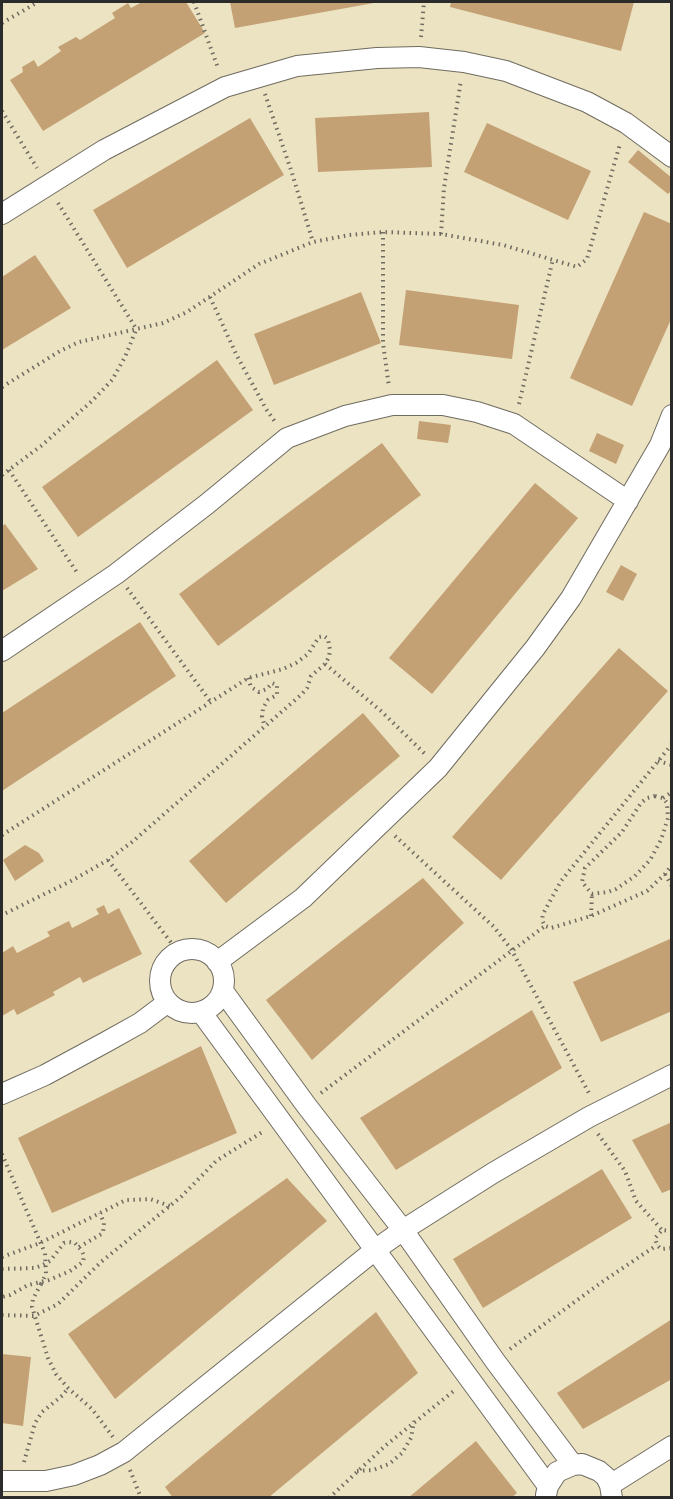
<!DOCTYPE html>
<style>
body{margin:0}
#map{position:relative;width:673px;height:1499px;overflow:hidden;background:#ece3c2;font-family:Pangolin,sans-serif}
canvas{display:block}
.frame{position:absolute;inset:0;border:3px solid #2b2b2b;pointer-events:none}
</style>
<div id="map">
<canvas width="673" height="1499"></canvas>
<div class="frame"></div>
</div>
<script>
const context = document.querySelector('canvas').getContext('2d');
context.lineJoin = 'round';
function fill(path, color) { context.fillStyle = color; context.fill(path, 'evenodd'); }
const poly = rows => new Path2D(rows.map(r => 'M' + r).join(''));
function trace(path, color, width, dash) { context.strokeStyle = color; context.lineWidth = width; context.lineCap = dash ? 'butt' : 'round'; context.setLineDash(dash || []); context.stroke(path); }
fill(poly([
 [142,2,186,2,205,33,43,131,10,80,23,72,22,67,34,60,38,67,61,51,58,47,76,37,80,40,115,18,112,13,128,3,131,8],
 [230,2,374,2,374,3,235,28],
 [451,2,634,2,621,51,450,7],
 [429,112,432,167,318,172,315,118],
 [250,118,284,175,127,268,93,210],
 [487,123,591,171,568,220,464,172],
 [638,150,672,178,672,190,668,194,628,162],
 [644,212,672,224,672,317,632,406,570,378],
 [35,255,71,308,2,350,2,277],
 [406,290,519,305,512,359,399,345],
 [361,292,381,343,274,385,254,334],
 [217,360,253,410,78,537,42,487],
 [419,421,451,425,448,443,417,439],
 [597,433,624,445,616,464,589,451],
 [382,443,421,495,218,646,179,594],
 [535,483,578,518,432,694,389,658],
 [5,524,38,569,2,591,2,526],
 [621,565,637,574,623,601,606,592],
 [140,622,176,676,2,791,2,713],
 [619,648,668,691,501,880,452,837],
 [363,713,400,756,226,903,189,861],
 [25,845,39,853,44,861,15,881,3,860],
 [423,878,464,923,312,1060,266,1000],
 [104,905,108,914,119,908,142,954,83,983,80,977,53,992,55,995,17,1015,14,1009,2,1016,2,953,13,946,17,953,50,936,47,932,69,921,72,928,82,923,99,914,96,909],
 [672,938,672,1011,601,1042,573,982],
 [532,1010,562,1068,396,1170,360,1118],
 [201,1046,237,1133,52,1213,18,1138],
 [672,1122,672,1189,662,1193,632,1140],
 [602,1169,632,1218,483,1308,453,1259],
 [287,1178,327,1221,115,1399,68,1334],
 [376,1312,418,1373,268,1498,173,1498,165,1487],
 [672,1319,672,1379,583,1429,557,1393],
 [2,1354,31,1357,23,1426,2,1423],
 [476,1441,517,1493,511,1498,408,1498]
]), '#c3a174');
const street = poly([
 [2,214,104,150,225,87,297,66,377,58,419,57,464,62,506,71,587,102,626,123,672,157],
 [2,651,116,574,207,504,287,438,345,416,392,405,443,405,477,412,514,424,628,501],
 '160 981a32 32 0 1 1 64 0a32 32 0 1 1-64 0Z',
 [217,962,303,898,438,768,535,648,571,598,660,445,672,415],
 [223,991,306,1105,403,1230,495,1361,573,1465],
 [201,1012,548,1486],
 [2,1094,45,1075,106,1042,140,1023,168,1002],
 [2,1481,46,1481,74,1475,100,1465,124,1452,375,1250,403,1230,493,1173,589,1117,672,1075],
 [610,1485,672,1446],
 [546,1495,548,1486,557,1472,573,1465,582,1464,599,1471,606,1477,610,1485,612,1498]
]);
trace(street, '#6f6b60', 22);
trace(poly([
 [194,2,218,68],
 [2,23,38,2],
 [421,37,424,2],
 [265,94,292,173,313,242],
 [2,111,37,168],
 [58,203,137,330],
 [383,232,383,343,389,387],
 [441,234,444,188,461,80],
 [210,297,236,354,266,409,276,423],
 [2,387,60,351,79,342,163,323,187,312,259,264,313,242,349,235,383,232,441,234,503,245,577,267,587,259,620,144],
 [519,404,553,259],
 [9,470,78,574],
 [2,475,41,446,93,400,112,380,125,357,136,330],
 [127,588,210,701],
 [325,664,381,711,425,754],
 [248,678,251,687,259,692,267,689,272,683,277,685,277,695,268,700,263,708,262,717,265,727],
 [672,744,561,881,543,914,542,920,545,926,551,928,591,916,647,891,665,874,672,865],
 [658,761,672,765],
 [655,796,663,798,667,803,668,818,661,840,650,860,635,876,616,889,608,892,592,894,582,882,585,868,622,832,641,803,647,798,655,796],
 [663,798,672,792],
 [2,835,242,682,248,678,283,669,296,663,308,654,319,637,324,636,328,639,330,650,329,657,325,664,311,676,307,688,302,694,132,842,108,860,71,881,2,915],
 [395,836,494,927,511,949,590,1095],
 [108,860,179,953],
 [665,874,672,886],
 [591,916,592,894],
 [321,1093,545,926],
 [598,1134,625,1171,636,1201,662,1230],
 [2,1154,45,1253],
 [672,1231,662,1230,655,1238,657,1245,661,1249,672,1248],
 [79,1247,103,1233,104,1223,100,1213],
 [2,1257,40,1243,126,1200,150,1199,170,1206],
 [2,1269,35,1268,43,1265,50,1261,64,1243,69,1242,75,1243,82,1251,84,1256,83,1262,70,1271,49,1280,28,1285,10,1295,2,1297],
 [41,1284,33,1299,32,1307,48,1358,56,1374,68,1388,92,1409,113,1437],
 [2,1315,34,1316,58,1304,101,1262,182,1196,216,1161,264,1131],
 [510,1349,602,1282,657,1245],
 [24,1462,35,1423,42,1412,63,1395,68,1388],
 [130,1470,141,1498],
 [357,1471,373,1470,389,1464,402,1453,411,1438,414,1421],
 [329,1498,385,1446,455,1390]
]), '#6f6b60', 4, [1.5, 4.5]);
trace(street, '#fff', 20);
trace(poly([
 [41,1284,46,1274,45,1253]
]), '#6f6b60', 4, [1.5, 4.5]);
</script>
